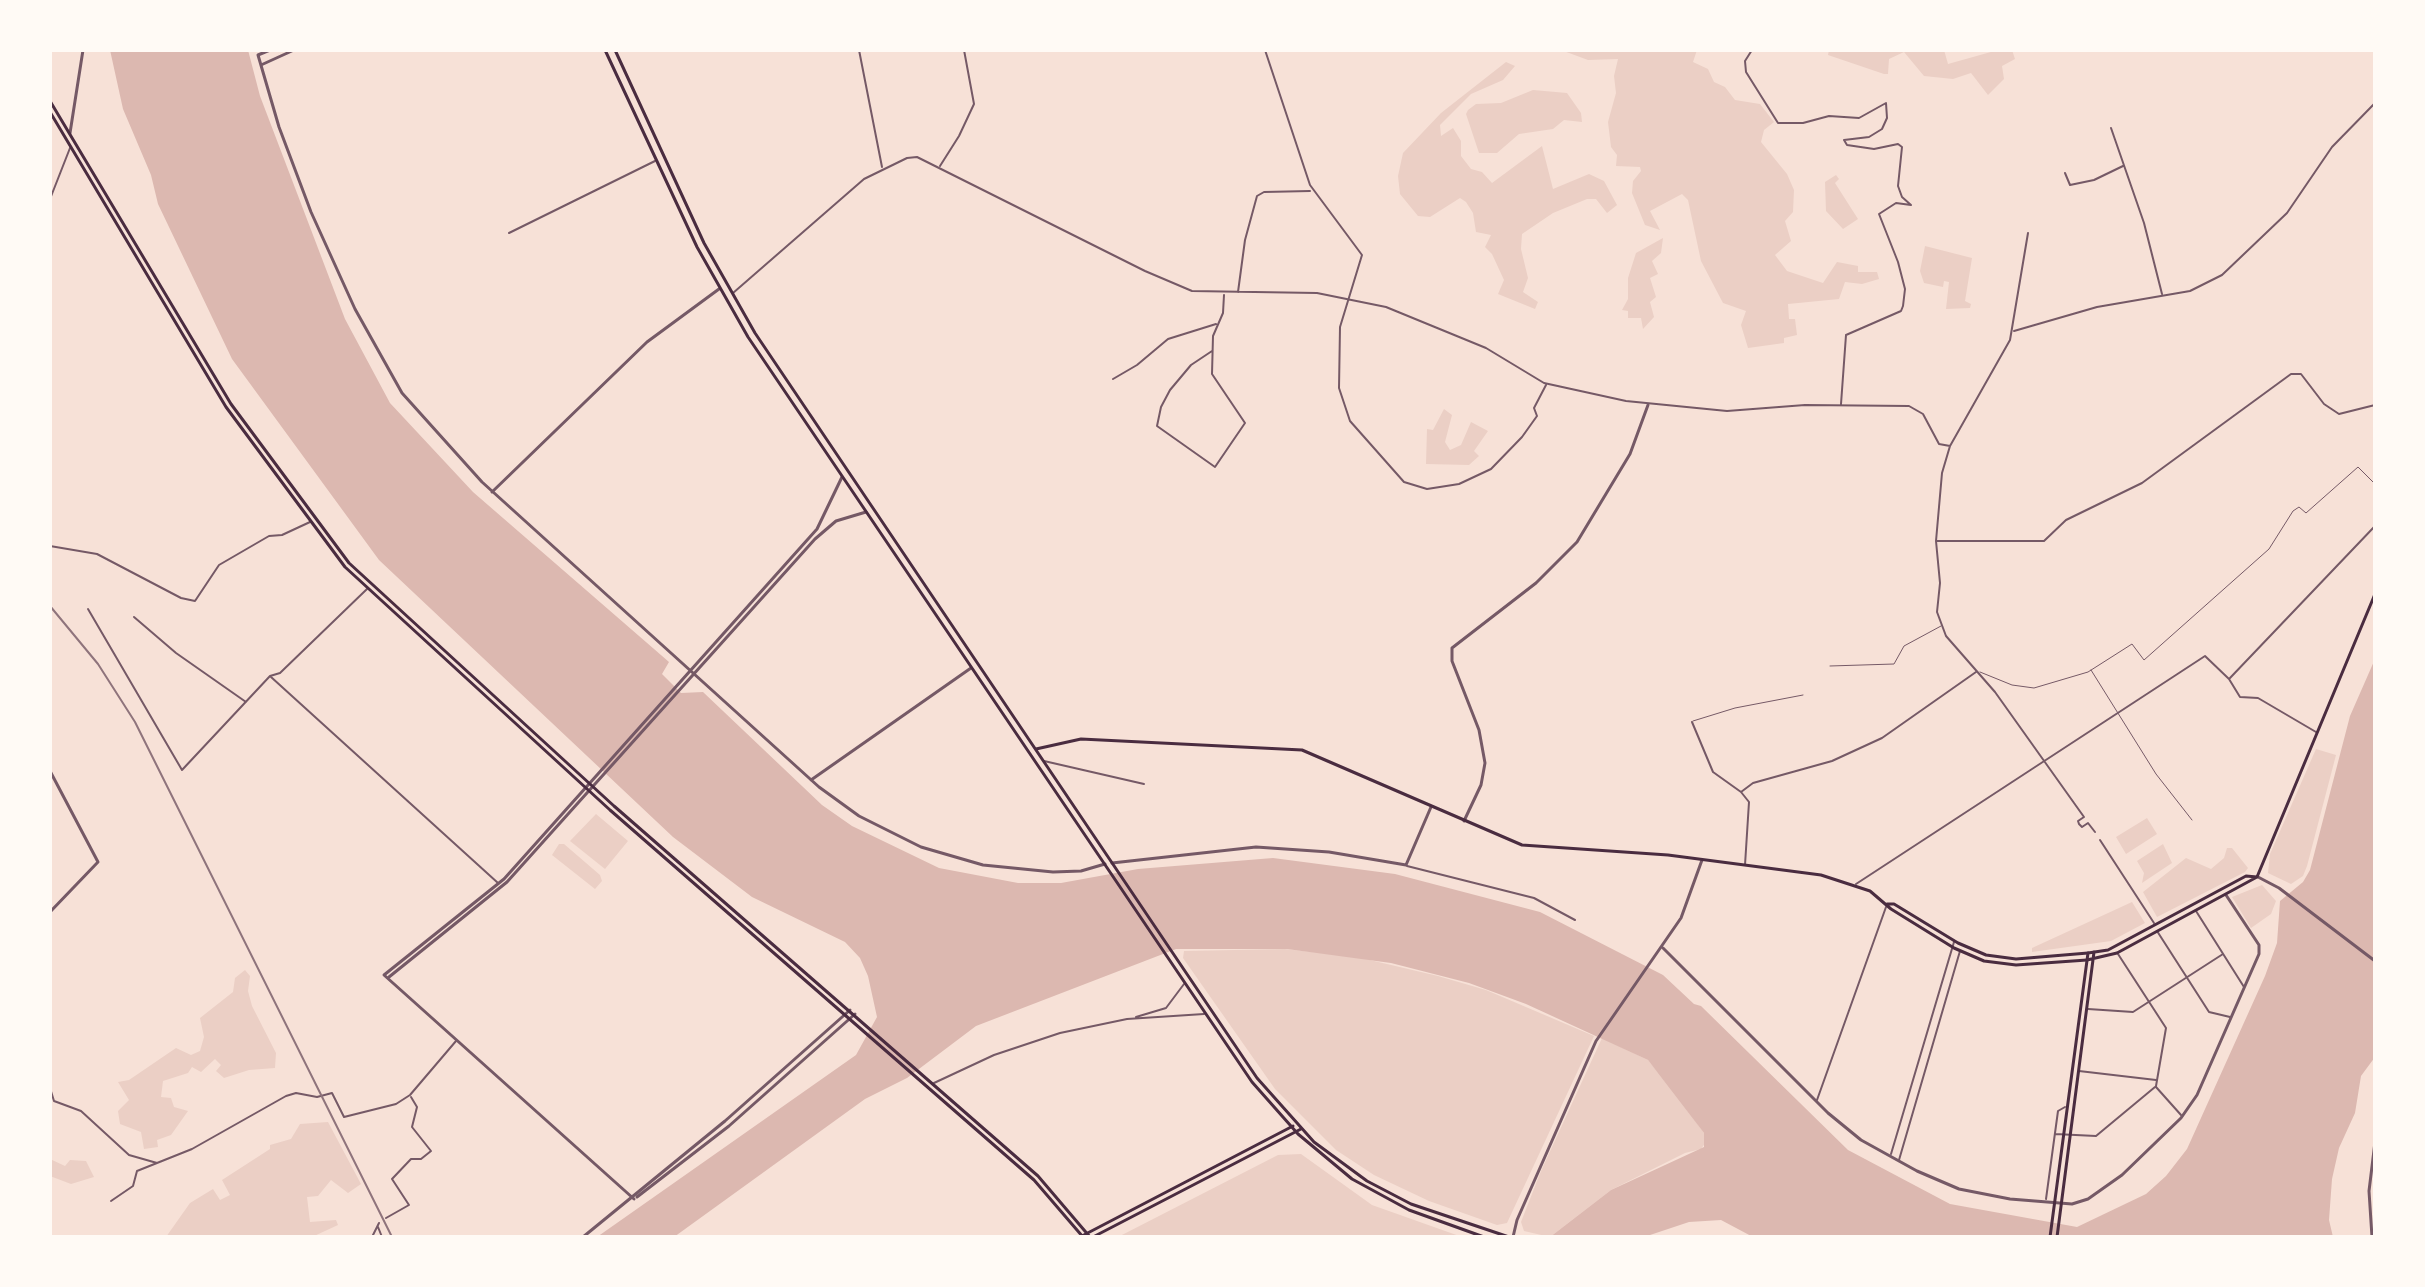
<!DOCTYPE html>
<style>
body{margin:0}
#map{position:relative;width:2425px;height:1287px;overflow:hidden;background:#f7e1d7;font-family:Quicksand,sans-serif}
canvas{display:block}
.frame{position:absolute;inset:0;border:52px solid #fffaf5;pointer-events:none}
</style>
<div id="map">
<canvas width="2425" height="1287"></canvas>
<div class="frame"></div>
</div>
<script>
const context = document.querySelector('canvas').getContext('2d');
context.lineJoin = 'round';
function fill(path, color) { context.fillStyle = color; context.fill(path, 'evenodd'); }
const poly = rows => new Path2D(rows.map(r => 'M' + r).join(''));
function trace(path, color, width, dash) { context.strokeStyle = color; context.lineWidth = width; context.lineCap = dash ? 'butt' : 'round'; context.setLineDash(dash || []); context.stroke(path); }
fill(poly([
 [1561,50,1697,50,1693,62,1708,69,1714,82,1725,87,1735,100,1760,104,1774,122,1764,130,1761,142,1787,174,1794,190,1793,212,1785,221,1791,241,1775,255,1787,271,1823,283,1837,262,1858,266,1858,272,1877,272,1879,279,1862,284,1845,282,1839,299,1788,304,1789,319,1795,319,1797,335,1784,338,1784,343,1748,348,1741,325,1746,311,1723,303,1701,261,1688,200,1682,194,1650,211,1660,230,1645,225,1632,193,1633,181,1641,171,1640,167,1616,166,1617,155,1611,147,1608,122,1616,93,1614,76,1618,59,1588,60],
 [1829,50,1944,50,1948,64,1998,50,2012,50,2015,59,2002,66,2004,79,1988,95,1971,73,1953,79,1924,76,1904,52,1889,59,1888,74,1884,74,1828,55],
 [1506,62,1515,66,1503,80,1471,94,1440,125,1441,136,1453,128,1461,141,1461,156,1471,169,1482,172,1492,183,1542,146,1553,189,1589,174,1604,181,1617,205,1607,213,1596,199,1587,199,1553,213,1522,234,1521,249,1528,278,1523,292,1538,302,1535,309,1498,294,1504,280,1492,254,1485,247,1491,235,1476,232,1473,213,1466,202,1460,198,1430,217,1418,216,1400,194,1398,176,1403,153,1441,113],
 [1533,90,1567,93,1581,113,1582,122,1564,120,1553,129,1519,134,1497,153,1479,153,1466,114,1468,110,1476,104,1501,103],
 [1836,175,1839,179,1835,183,1858,219,1843,229,1826,211,1825,182],
 [1663,238,1661,253,1652,261,1658,274,1650,278,1656,297,1650,302,1654,317,1643,329,1641,318,1628,318,1628,311,1622,310,1628,299,1628,278,1636,253],
 [1925,246,1972,258,1965,301,1971,304,1970,308,1946,309,1949,282,1944,281,1943,287,1924,283,1920,271],
 [1444,409,1452,415,1445,442,1450,450,1461,445,1471,422,1488,431,1474,451,1479,456,1469,465,1426,464,1427,429,1433,430],
 [2316,749,2336,755,2307,866,2303,876,2291,884,2268,873,2270,854],
 [596,814,628,841,605,869,570,841],
 [2147,818,2157,834,2126,854,2116,837],
 [559,844,564,844,600,875,602,881,595,889,552,855],
 [2163,844,2172,863,2142,883,2144,873,2137,861],
 [2227,848,2232,848,2248,868,2245,872,2157,917,2143,892,2186,858,2211,869,2224,858],
 [2262,885,2276,901,2271,914,2251,928,2232,897],
 [2132,902,2145,923,2111,941,2032,952,2032,948],
 [1285,949,1357,957,1438,976,1486,990,1594,1036,1507,1223,1497,1225,1429,1201,1374,1175,1336,1150,1275,1089,1183,958,1184,951],
 [245,970,250,976,248,991,252,1006,276,1053,275,1068,249,1070,224,1078,216,1071,221,1065,215,1059,201,1072,192,1067,188,1073,163,1081,161,1097,171,1098,174,1107,188,1111,171,1135,157,1140,158,1147,144,1149,141,1132,120,1124,118,1111,129,1100,118,1082,129,1080,176,1048,191,1055,200,1051,204,1037,200,1018,233,992,235,978],
 [1602,1038,1648,1060,1675,1092,1704,1133,1706,1142,1701,1149,1685,1153,1611,1190,1550,1237,1524,1231,1521,1222,1541,1171],
 [328,1122,361,1184,348,1193,331,1180,318,1196,307,1197,310,1222,336,1220,338,1225,312,1237,166,1237,190,1203,213,1189,220,1200,230,1195,222,1180,270,1149,270,1145,291,1139,300,1124],
 [1301,1154,1372,1205,1462,1237,1118,1237,1278,1155],
 [50,1159,65,1166,70,1160,86,1161,94,1177,71,1184,50,1176]
]), '#ebcfc5');
fill(poly([
 [110,50,248,50,260,96,345,319,390,403,473,492,669,662,662,674,681,693,703,692,822,805,852,826,939,868,1018,883,1061,883,1138,869,1273,858,1395,874,1540,912,1663,975,1694,1004,1701,1006,1848,1150,1950,1204,2077,1227,2146,1194,2166,1176,2187,1149,2265,976,2277,943,2280,901,2303,882,2310,870,2350,716,2375,659,2375,1057,2361,1076,2355,1113,2339,1148,2332,1179,2329,1220,2333,1237,1753,1237,1721,1220,1689,1222,1644,1237,1550,1237,1611,1190,1704,1147,1704,1133,1648,1060,1526,1004,1469,983,1391,963,1287,949,1176,949,976,1026,907,1078,865,1099,674,1237,597,1237,856,1055,877,1017,868,976,860,958,845,942,752,897,673,837,379,560,232,359,158,204,151,175,123,109]
]), '#dcb8b0');
trace(poly([
 [1830,666,1894,664,1904,646,1941,626],
 [2091,670,2156,774,2192,820],
 [1980,672,2012,685,2034,688,2088,672,2132,644,2144,660,2269,549,2293,511,2299,507,2306,513,2358,467,2375,484],
 [1693,721,1735,708,1803,695]
]), '#755966', 1);
trace(poly([
 [859,50,882,167],
 [1265,50,1310,185,1362,255,1340,327,1339,388,1350,421,1404,482,1427,489,1459,484,1491,469,1522,437,1537,416,1534,408,1546,385],
 [1752,50,1745,61,1746,72,1778,123,1803,123,1829,116,1859,118,1886,103,1887,118,1882,129,1869,137,1844,140,1847,145,1874,149,1898,144,1902,147,1898,186,1902,197,1911,205,1896,203,1879,214,1898,262,1905,289,1903,306,1901,311,1846,335,1841,404],
 [2111,128,2144,223,2162,294],
 [940,166,959,136,974,104,964,50],
 [2065,173,2070,185,2094,180,2123,166],
 [50,199,70,148],
 [509,233,655,161],
 [2028,233,2010,340,1950,446,1942,473,1936,541,1940,583,1937,612,1946,636,1995,692,2084,817,2078,821,2079,824,2082,827,2088,823,2095,832],
 [1238,292,1245,240,1257,196,1264,192,1310,191],
 [733,293,864,179,907,158,917,157,1145,271,1192,291,1317,293,1386,307,1486,348,1544,383,1626,401,1727,411,1805,405,1909,406,1923,414,1939,444,1950,446],
 [2014,331,2097,307,2190,291,2222,275,2287,213,2332,147,2375,103],
 [1212,351,1191,365,1170,390,1161,407,1157,426,1215,467,1245,423,1212,374,1213,336,1223,313,1224,295],
 [1113,379,1137,365,1168,339,1216,324],
 [1937,541,2044,541,2066,520,2142,483,2291,374,2301,374,2324,404,2339,414,2375,405],
 [50,546,97,554,181,598,195,601,219,565,269,536,282,535,310,522],
 [88,609,182,770,270,676,280,673,367,589],
 [134,617,176,653,246,702],
 [271,677,498,883],
 [2230,678,2375,526],
 [1692,722,1713,772,1741,792,1749,802,1745,865],
 [1044,761,1144,784],
 [1741,792,1753,783,1832,761,1882,738,1976,672],
 [2100,840,2154,923],
 [1407,866,1534,898,1575,920],
 [1856,884,2205,656,2229,679,2240,697,2258,698,2316,732],
 [2196,911,2244,987],
 [2157,931,2209,1012,2230,1017],
 [2118,954,2166,1028,2156,1086],
 [2088,1009,2133,1012,2223,954],
 [1136,1017,1166,1008,1184,984],
 [2079,1071,2156,1080],
 [934,1083,994,1055,1060,1033,1127,1019,1204,1014],
 [2156,1087,2181,1115],
 [50,1088,54,1101,81,1111,129,1155,157,1163],
 [1817,1100,1886,907],
 [2055,1134,2096,1136,2155,1087],
 [1891,1154,1954,942],
 [1899,1160,1960,951],
 [2046,1199,2058,1111,2065,1107],
 [111,1201,133,1186,137,1171,192,1149,286,1096,296,1093,317,1097,332,1093,344,1117,396,1104,410,1095,456,1041],
 [386,1218,409,1205,392,1179,411,1159,421,1159,431,1151,412,1127,417,1107,411,1097],
 [378,1227,382,1237],
 [372,1237,379,1223]
]), '#755966', 2);
trace(poly([
 [270,50,258,55,279,127,311,212,355,309,402,393,482,482,819,787,859,816,921,847,983,865,1053,872,1081,871,1105,864],
 [261,65,294,50],
 [70,133,83,50],
 [492,492,647,342,719,289],
 [50,771,98,862,50,912],
 [811,780,971,668],
 [1464,821,1481,785,1485,763,1479,730,1452,661,1452,648,1536,583,1577,542,1630,454,1648,405],
 [1112,863,1256,847,1329,852,1406,865,1431,807],
 [2258,877,2279,888,2375,961],
 [1663,948,1828,1113,1861,1140,1917,1171,1959,1189,2010,1199,2072,1204,2088,1199,2122,1175,2181,1118,2197,1095,2259,954,2259,945,2226,895],
 [389,977,507,882,815,539,836,521,866,512],
 [637,1197,729,1126,855,1014],
 [634,1199,384,975,504,879,817,529,842,477],
 [583,1237,725,1121,850,1010],
 [1513,1237,1517,1220,1596,1041,1681,918,1702,860],
 [2372,1237,2369,1191,2375,1142]
]), '#755966', 3);
trace(poly([
 [50,101,231,404,349,563,614,806,1038,1176,1090,1237],
 [50,112,226,407,345,567,610,810,1034,1180,1083,1237],
 [1036,749,1081,739,1302,750,1522,845,1668,855,1821,875,1870,891,1891,909,1954,948,1984,961,2016,965,2087,960],
 [1887,904,1894,904,1958,943,1986,955,2016,959,2088,953],
 [1080,1237,1293,1126],
 [1093,1237,1301,1129]
]), '#4a2c40', 3);
trace(poly([
 [2087,960,2117,953,2257,877,2375,594],
 [2050,1237,2088,953,2108,950,2246,876,2257,877],
 [2057,1237,2094,952]
]), '#4a2c40', 3);
trace(poly([
 [605,50,697,247,748,337,1252,1082,1298,1134,1352,1179,1409,1210,1484,1237],
 [615,50,704,243,755,333,1257,1078,1314,1142,1367,1181,1411,1204,1509,1237]
]), '#4a2c40', 3);
trace(poly([
 [50,606,98,664,135,722,392,1237]
]), '#8f747c', 2);
</script>
